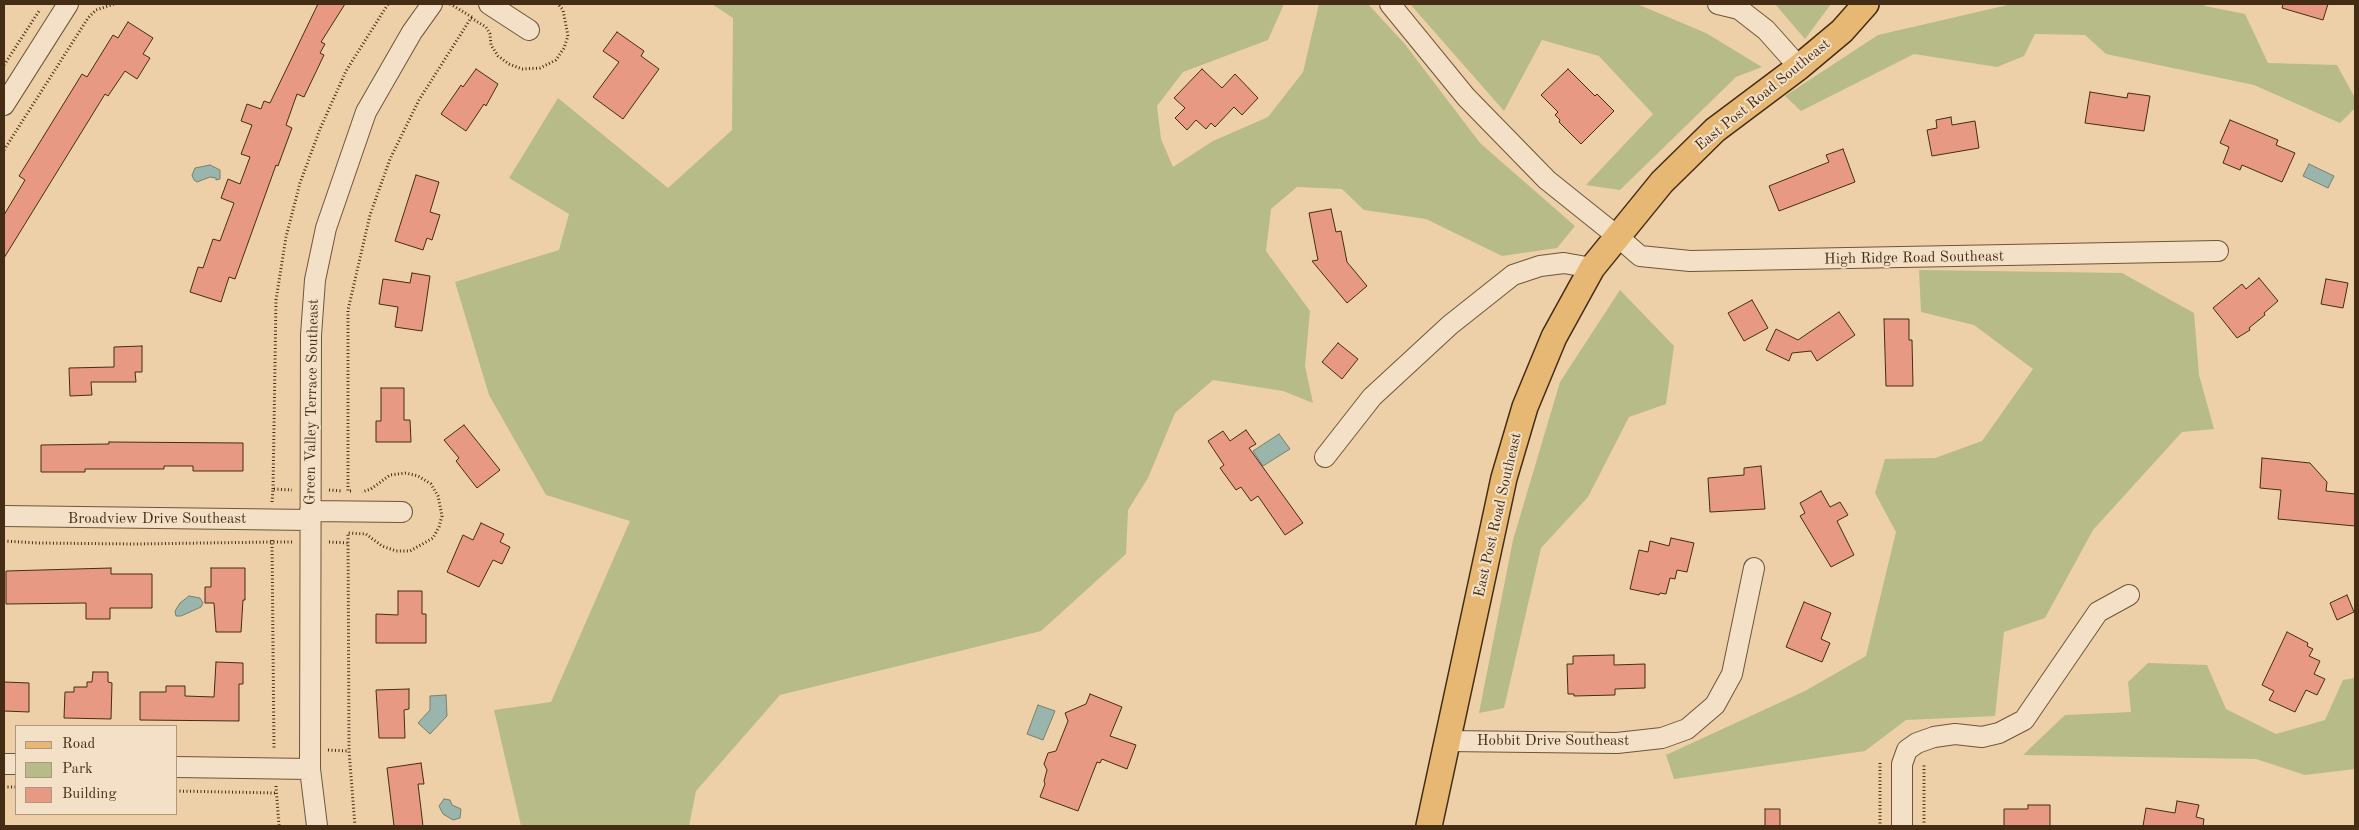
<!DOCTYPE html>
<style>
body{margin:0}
#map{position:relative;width:2359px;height:830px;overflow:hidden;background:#edd0a7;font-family:"Old Standard TT",serif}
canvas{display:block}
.frame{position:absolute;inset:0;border:5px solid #442d14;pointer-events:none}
.legend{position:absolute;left:15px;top:725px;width:162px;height:90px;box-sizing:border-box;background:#f3e0c6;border:1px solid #ad987f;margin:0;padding:6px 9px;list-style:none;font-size:15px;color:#442d14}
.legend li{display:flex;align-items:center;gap:10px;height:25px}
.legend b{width:25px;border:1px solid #ad987f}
</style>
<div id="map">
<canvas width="2359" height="830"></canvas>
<div class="frame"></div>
<ul class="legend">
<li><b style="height:6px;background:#e6b874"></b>Road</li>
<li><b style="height:14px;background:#b7bb88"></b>Park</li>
<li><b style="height:14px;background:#e79984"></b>Building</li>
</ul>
</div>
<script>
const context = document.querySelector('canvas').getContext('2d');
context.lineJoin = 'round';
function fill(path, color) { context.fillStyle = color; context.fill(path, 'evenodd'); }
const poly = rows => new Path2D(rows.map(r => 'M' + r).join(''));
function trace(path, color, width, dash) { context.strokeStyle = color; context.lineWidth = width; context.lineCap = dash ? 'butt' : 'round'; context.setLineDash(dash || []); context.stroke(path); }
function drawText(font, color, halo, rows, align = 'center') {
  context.font = font + ' "Old Standard TT",serif'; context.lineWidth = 4; context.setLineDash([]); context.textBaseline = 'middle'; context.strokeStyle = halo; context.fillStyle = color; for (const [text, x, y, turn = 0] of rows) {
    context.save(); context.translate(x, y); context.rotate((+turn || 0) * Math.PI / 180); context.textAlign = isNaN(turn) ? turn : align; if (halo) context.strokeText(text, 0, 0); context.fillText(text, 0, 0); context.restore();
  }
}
fill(poly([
 [712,4,1284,4,1268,40,1183,72,1157,106,1161,139,1173,167,1213,141,1268,117,1303,72,1319,4,1368,4,1404,43,1480,143,1575,226,1557,248,1502,256,1426,219,1364,210,1342,189,1297,187,1271,209,1266,251,1310,311,1305,366,1313,403,1283,391,1213,380,1175,413,1148,478,1128,510,1126,554,1041,631,780,695,696,791,689,826,521,826,494,710,551,702,630,521,546,495,489,395,455,282,559,250,569,214,509,178,558,98,668,188,732,130,733,18],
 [1410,4,1637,4,1706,33,1762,67,1736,77,1620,190,1586,185,1653,114,1599,56,1542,40,1504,111],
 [1775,4,1831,4,1805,39],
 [2012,4,2204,4,2205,6,2245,14,2268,63,2337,65,2355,98,2355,108,2340,123,2254,85,2106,54,2085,35,2035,34,2024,56,1997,67,1914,54,1801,111,1785,96,1878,35],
 [1919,270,2122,273,2194,313,2199,375,2214,429,2182,432,2093,530,2045,618,2004,632,1995,716,1906,720,1865,751,1674,779,1666,755,1805,691,1866,656,1896,532,1875,493,1885,459,1935,458,1982,441,2033,369,1974,325,1921,312],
 [1620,290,1674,346,1666,404,1629,417,1588,497,1541,548,1504,708,1479,713,1513,540,1560,382],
 [2148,663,2207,665,2226,709,2276,734,2325,720,2343,680,2355,678,2355,769,2305,775,2256,759,2023,755,2065,715,2131,712,2128,682]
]), '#b7bb88');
const water = poly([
 [2309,164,2334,176,2328,188,2303,176,2309,164],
 [210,165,220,170,220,179,216,180,216,178,210,177,197,182,194,180,192,175,195,168,210,165],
 [1279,434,1290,449,1263,466,1253,451,1279,434],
 [189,596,200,598,203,603,201,607,181,616,176,616,175,611,180,603,189,596],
 [446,695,447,716,430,734,418,723,430,710,430,696,446,695],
 [1038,705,1055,711,1043,740,1027,734,1038,705],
 [444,799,450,800,452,805,461,809,460,818,453,820,443,814,439,806,444,799]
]);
fill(water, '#9ab6ac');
trace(water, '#787f6f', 1);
const building = poly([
 [318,4,345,4,321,42,325,44,320,53,324,55,304,97,297,94,286,125,292,128,278,166,276,165,235,279,229,277,221,302,190,292,198,267,203,268,213,239,220,241,234,203,221,198,228,179,240,184,250,157,241,154,252,125,241,121,247,104,261,109,264,101,270,103,318,4],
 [2283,4,2328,4,2323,20,2282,8,2283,4],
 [128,22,153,38,143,54,150,58,137,79,125,71,108,96,105,94,4,258,4,215,25,180,19,176,82,74,87,77,113,35,118,38,128,22],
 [617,32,644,51,641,56,659,69,623,119,593,97,619,62,603,51,617,32],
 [476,69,498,84,486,106,484,104,466,131,441,114,461,85,463,87,476,69],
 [1202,69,1222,88,1235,74,1258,98,1242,115,1234,107,1215,127,1211,123,1206,129,1196,120,1187,130,1175,118,1185,108,1174,98,1202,69],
 [1568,69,1595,96,1597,94,1614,111,1581,144,1559,122,1560,120,1555,115,1558,112,1541,95,1568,69],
 [2090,92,2127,98,2128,93,2150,96,2144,131,2085,123,2090,92],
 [1951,117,1952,125,1975,121,1979,148,1932,156,1927,130,1937,128,1936,120,1951,117],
 [2230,120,2278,140,2276,145,2295,153,2282,182,2242,165,2240,170,2223,163,2229,147,2220,143,2230,120],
 [1843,149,1855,182,1779,211,1769,186,1829,162,1826,155,1843,149],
 [416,175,439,182,430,212,440,215,432,240,427,238,423,250,395,241,416,175],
 [1331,209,1336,232,1341,231,1347,262,1367,286,1347,303,1312,261,1318,260,1309,213,1331,209],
 [412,273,430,276,422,331,395,327,398,307,379,304,383,279,410,283,412,273],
 [2259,278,2278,301,2264,313,2265,315,2249,328,2250,330,2237,338,2213,308,2242,284,2246,289,2259,278],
 [2326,279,2348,283,2343,308,2321,304,2326,279],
 [1752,300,1768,328,1744,341,1728,313,1752,300],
 [1839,312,1855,335,1817,361,1811,351,1792,353,1789,361,1766,350,1776,329,1798,340,1839,312],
 [1884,319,1909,319,1909,340,1912,340,1913,386,1886,386,1884,319],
 [1338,343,1358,359,1342,379,1322,362,1338,343],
 [142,346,142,372,135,372,136,382,91,382,92,395,70,396,69,368,114,367,114,347,142,346],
 [381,388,404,388,404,420,410,420,411,442,376,442,376,421,381,421,381,388],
 [464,425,500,470,477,488,456,461,459,458,444,440,464,425],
 [1246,430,1256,444,1249,448,1303,523,1285,535,1258,496,1251,501,1241,487,1236,490,1220,468,1224,465,1208,441,1223,431,1230,441,1246,430],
 [109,442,243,443,243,471,193,471,193,466,164,466,164,469,85,469,85,472,41,472,41,445,109,444,109,442],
 [2262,458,2310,463,2327,482,2326,491,2355,494,2355,526,2278,519,2281,490,2260,488,2262,458],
 [1761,466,1765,509,1710,512,1708,478,1744,475,1744,468,1761,466],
 [1821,491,1830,507,1840,502,1848,515,1837,521,1854,555,1831,567,1800,516,1805,513,1800,503,1821,491],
 [481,523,504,534,500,542,510,547,502,564,493,560,479,587,447,572,463,535,473,540,481,523],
 [1671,538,1694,543,1687,572,1677,570,1675,579,1670,578,1666,594,1660,593,1659,595,1630,589,1639,550,1648,552,1650,541,1669,546,1671,538],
 [111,568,111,574,152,574,152,608,110,608,110,619,86,619,86,603,6,604,6,571,111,568],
 [211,568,245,568,245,600,243,600,241,632,216,632,214,603,205,603,205,587,211,587,211,568],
 [398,591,422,591,422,614,426,614,426,643,376,643,376,614,398,615,398,591],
 [2347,595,2354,612,2337,620,2330,603,2347,595],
 [1804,602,1831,613,1821,639,1830,643,1822,662,1786,647,1804,602],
 [2287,632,2308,643,2307,646,2313,649,2309,656,2320,661,2314,674,2325,679,2317,695,2306,690,2295,712,2269,700,2274,691,2262,685,2287,632],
 [1614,655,1614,665,1645,664,1645,688,1615,689,1615,695,1574,696,1574,694,1568,694,1567,664,1573,664,1573,656,1614,655],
 [216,662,243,663,243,684,239,684,239,721,140,720,140,692,166,692,166,686,185,686,185,696,214,697,216,662],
 [93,672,108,672,108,682,112,683,111,719,64,718,65,692,74,692,74,687,87,687,87,682,92,682,93,672],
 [4,682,29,683,29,712,4,711,4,682],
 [409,689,409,709,404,710,405,738,379,738,376,690,409,689],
 [1090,694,1122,707,1110,736,1136,745,1127,769,1102,759,1100,763,1097,762,1078,811,1040,797,1045,784,1044,781,1047,770,1044,764,1048,753,1056,751,1068,721,1065,713,1086,704,1090,694],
 [421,763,424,784,418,784,423,826,394,826,387,768,421,763],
 [2177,801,2199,805,2196,817,2204,819,2203,826,2143,826,2146,808,2175,813,2177,801],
 [2028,805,2050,805,2050,826,2004,826,2004,809,2028,809,2028,805],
 [1765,809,1780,809,1780,826,1765,826,1765,809]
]);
fill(building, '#e79984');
trace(building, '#442d14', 1);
const minor = poly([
 [489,4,529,30],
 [1390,4,1466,97,1547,180,1617,236,1640,256,1690,261,2218,251],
 [1718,4,1739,9,1766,30,1799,67],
 [4,105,68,4],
 [1325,457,1372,397,1450,325,1513,275,1540,266,1564,263,1592,268],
 [310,511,402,512],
 [4,516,310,520],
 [1447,741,1617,743,1662,738,1687,729,1715,705,1732,674,1754,568],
 [4,764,16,764],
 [176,767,310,769],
 [317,826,310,769,311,335,315,280,326,228,366,112,412,32,432,4],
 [1902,826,1902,764,1907,750,1917,743,1934,737,1955,734,1982,737,1999,733,2024,720,2098,612,2129,595]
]);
const major = poly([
 [1429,826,1504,478,1525,407,1554,337,1592,268,1662,182,1715,130,1799,67,1842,31,1866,4]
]);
trace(minor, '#6e5639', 22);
trace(major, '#442d14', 28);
trace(poly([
 [450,4,472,17],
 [4,65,39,11],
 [4,150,88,18,96,10,114,4],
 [273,489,276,300,286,237,300,183,320,129,346,71,388,4],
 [329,490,342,491],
 [351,491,348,491,348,310,370,215,390,159,419,100,471,18,486,27,490,34,491,45,498,56,509,64,522,69,540,68,556,60,564,48,568,36,563,10,558,4],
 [272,502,273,489,292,490],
 [272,540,272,542,292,542],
 [4,541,38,543,136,544,272,542,274,750],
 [329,542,349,543],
 [328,750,349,751],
 [1880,763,1880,826],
 [276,786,279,826],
 [4,787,16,787],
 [176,791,276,793],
 [355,826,349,751,348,533,366,534,382,546,396,551,410,551,433,538,439,527,442,516,438,496,431,484,418,476,406,473,390,475,371,489,362,492],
 [1924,826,1924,763]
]), '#442d14', 3, [1, 2.5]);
trace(minor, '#f3e0c6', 20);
trace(major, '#e6b874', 25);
drawText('15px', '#442d14', '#f3e0c6', [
 ["East Post Road Southeast",1763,95,-39],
 ["High Ridge Road Southeast",1914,258,-1],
 ["Green Valley Terrace Southeast",312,402,-89],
 ["East Post Road Southeast",1498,515,-77],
 ["Broadview Drive Southeast",157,519],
 ["Hobbit Drive Southeast",1553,741]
]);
</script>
